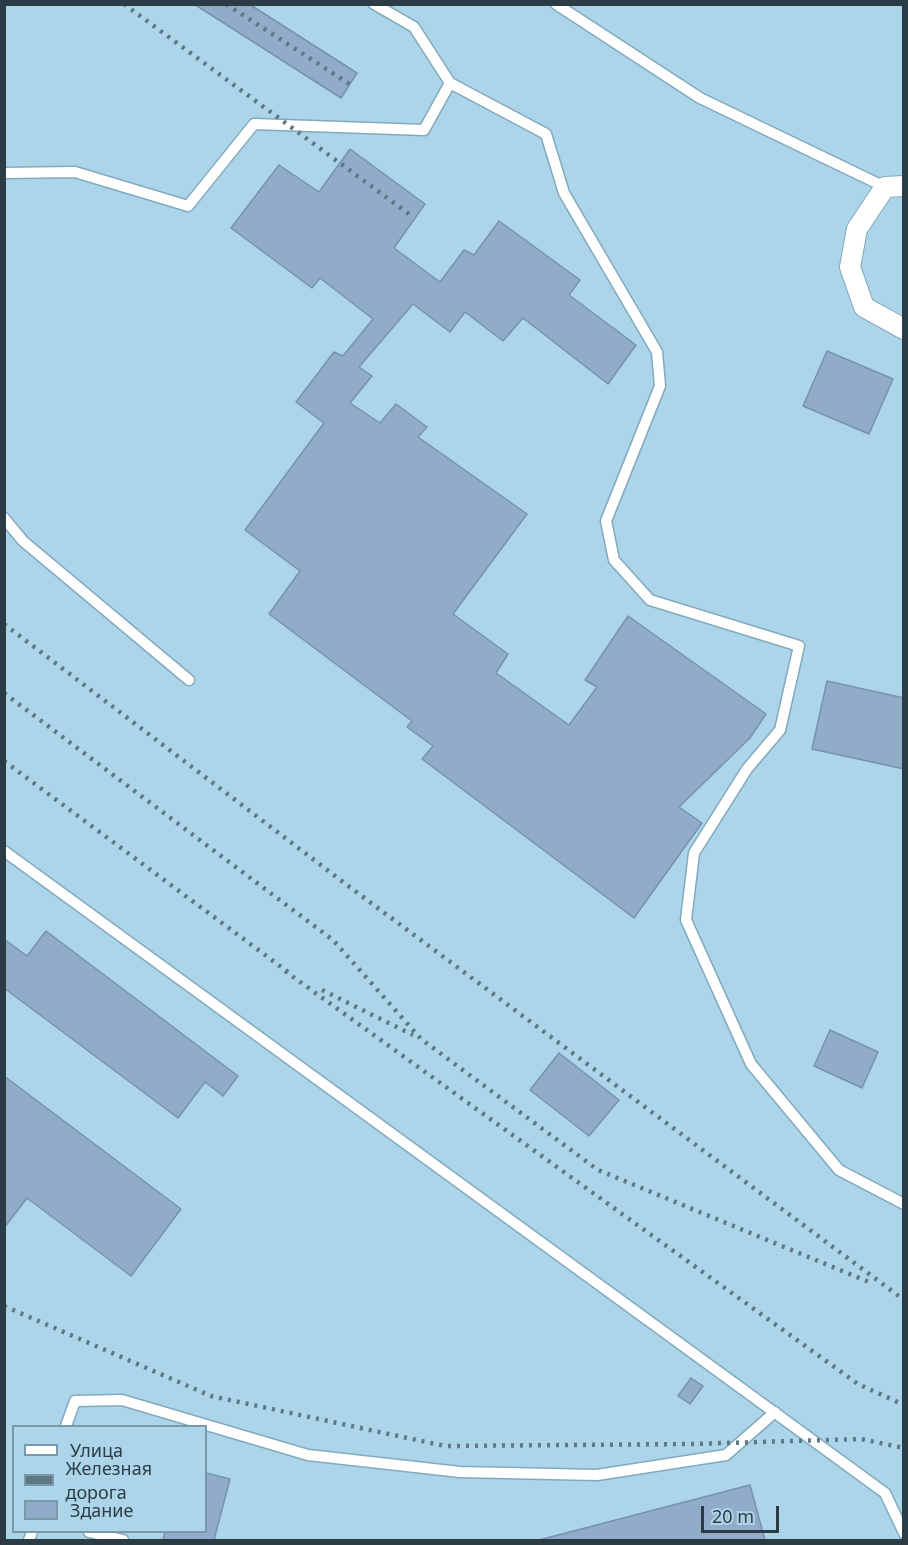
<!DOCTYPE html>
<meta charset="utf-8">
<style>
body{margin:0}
#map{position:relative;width:908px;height:1545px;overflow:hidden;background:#add5ea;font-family:"Noto Sans",sans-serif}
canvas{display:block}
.frame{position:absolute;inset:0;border:6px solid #2b3c44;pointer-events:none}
.legend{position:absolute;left:12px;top:1425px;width:195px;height:108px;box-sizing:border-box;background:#add5ea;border:2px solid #7998a8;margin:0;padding:8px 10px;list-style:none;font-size:18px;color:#2b3c44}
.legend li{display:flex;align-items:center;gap:12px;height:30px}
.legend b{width:30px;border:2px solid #7998a8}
.scale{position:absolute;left:701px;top:1506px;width:78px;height:27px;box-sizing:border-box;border:3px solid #2b3c44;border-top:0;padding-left:8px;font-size:18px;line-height:21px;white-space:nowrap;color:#2b3c44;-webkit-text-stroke:4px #add5ea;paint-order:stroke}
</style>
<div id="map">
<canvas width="908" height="1545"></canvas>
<div class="frame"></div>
<ul class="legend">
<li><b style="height:8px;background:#fff"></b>Улица</li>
<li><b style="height:8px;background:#5e7885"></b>Железная дорога</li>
<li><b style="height:16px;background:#91acc9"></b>Здание</li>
</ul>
<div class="scale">20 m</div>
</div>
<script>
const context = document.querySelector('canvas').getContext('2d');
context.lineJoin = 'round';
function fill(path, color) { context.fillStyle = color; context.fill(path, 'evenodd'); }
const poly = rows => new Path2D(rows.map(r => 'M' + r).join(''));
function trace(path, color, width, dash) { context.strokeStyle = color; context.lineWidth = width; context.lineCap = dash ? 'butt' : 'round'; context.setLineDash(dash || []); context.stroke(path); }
const building = poly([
 [194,4,249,4,357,73,341,98,194,4],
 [350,149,425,204,394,248,440,282,464,250,474,255,499,221,580,280,569,295,636,345,608,384,523,318,503,341,465,312,450,332,413,304,359,367,372,376,350,403,380,423,396,404,427,427,418,437,527,514,453,614,508,654,496,673,569,725,597,687,585,680,628,616,766,714,750,738,679,807,702,823,634,918,422,759,433,746,407,727,412,721,269,614,300,571,245,530,324,423,296,402,334,352,343,356,373,319,320,278,312,288,231,228,279,165,319,192,350,149],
 [827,351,893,379,869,434,803,406,827,351],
 [827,681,904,698,904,769,812,749,827,681],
 [46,931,238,1076,223,1096,205,1082,178,1118,4,988,4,939,27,956,46,931],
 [830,1030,878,1052,862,1088,814,1066,830,1030],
 [559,1053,619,1100,589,1136,530,1090,559,1053],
 [4,1076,181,1209,131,1276,27,1198,4,1228,4,1076],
 [691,1378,703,1386,690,1404,678,1396,691,1378],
 [206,1473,230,1479,214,1540,163,1540,165,1532,206,1532,206,1473],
 [750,1485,765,1540,539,1540,750,1485]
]);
fill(building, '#91acc9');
trace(building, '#7792ae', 1.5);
const lane = poly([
 [374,4,414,27,450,83,546,134,564,193,657,352,660,386,606,521,614,560,650,600,799,646,780,730,747,769,694,853,686,920,751,1064,839,1170,904,1204],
 [556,4,700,98,885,187],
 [4,173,75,172,188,206,254,124,424,130,450,83],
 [4,518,23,541,189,680],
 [4,851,885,1493,904,1533],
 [66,1426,75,1401,122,1400,308,1455,460,1472,597,1475,726,1455,775,1412],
 [89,1532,123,1540],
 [29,1540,32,1532]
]);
const street = poly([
 [904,186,885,187,857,229,850,267,864,307,904,329]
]);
trace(lane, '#82aabe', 13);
trace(street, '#82aabe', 22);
trace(lane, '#fff', 10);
trace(street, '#fff', 20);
trace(poly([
 [124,4,409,214],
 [226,4,354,87],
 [4,624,347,885,904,1300],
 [4,693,333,940,421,1039,598,1170,869,1282],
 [4,761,292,975],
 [285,971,858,1384,904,1405],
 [322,990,413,1035],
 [4,1306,211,1396,445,1446,691,1444,861,1439,904,1448]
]), '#5e7885', 4.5, [3, 6]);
</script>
